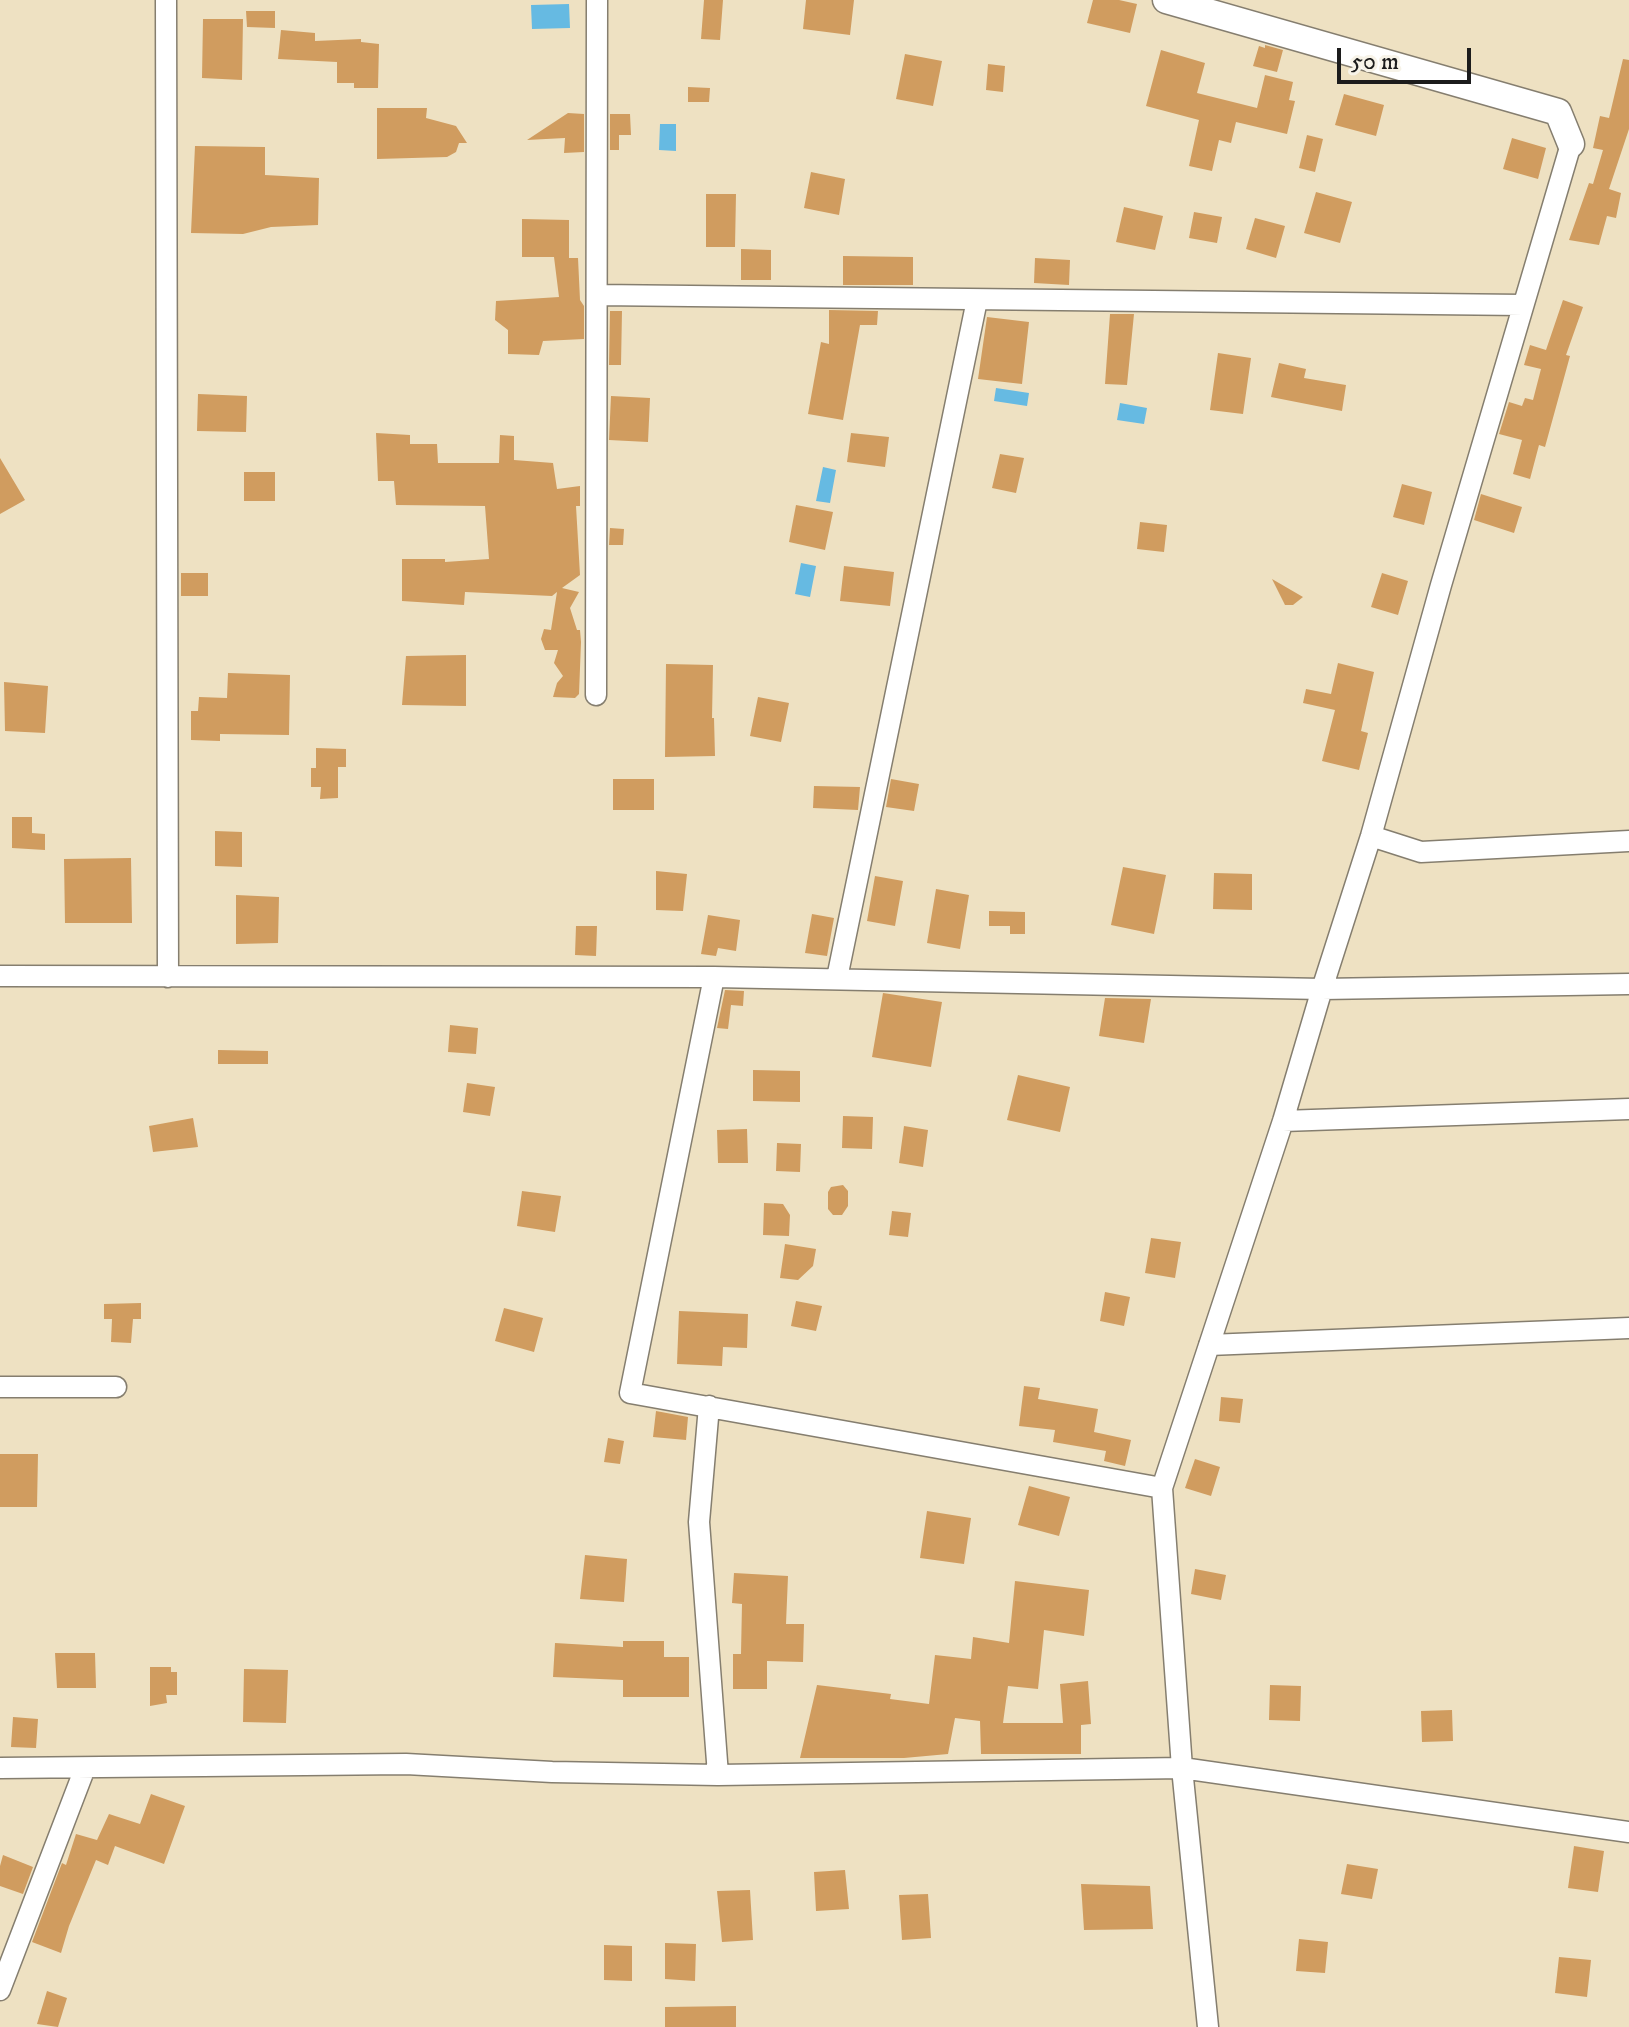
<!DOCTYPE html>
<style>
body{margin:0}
#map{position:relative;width:1629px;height:2027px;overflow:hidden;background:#eee1c2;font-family:"IM FELL DW Pica",serif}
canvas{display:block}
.scale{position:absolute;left:1337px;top:48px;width:134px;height:36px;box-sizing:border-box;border:4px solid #1c1c1c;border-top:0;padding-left:10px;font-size:24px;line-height:28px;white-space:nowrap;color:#1c1c1c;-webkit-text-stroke:6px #f7f3e8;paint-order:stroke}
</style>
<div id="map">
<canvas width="1629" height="2027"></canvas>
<div class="scale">50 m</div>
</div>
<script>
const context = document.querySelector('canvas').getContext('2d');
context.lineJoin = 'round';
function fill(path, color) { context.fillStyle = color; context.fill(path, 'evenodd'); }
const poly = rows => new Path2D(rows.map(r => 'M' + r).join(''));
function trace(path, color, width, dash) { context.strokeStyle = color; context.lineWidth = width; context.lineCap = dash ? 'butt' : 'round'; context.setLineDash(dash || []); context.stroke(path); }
fill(poly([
 [569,4,570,28,532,29,531,5],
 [660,124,676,124,676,151,659,150],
 [996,388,1029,393,1027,406,994,401],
 [1120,403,1147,408,1144,424,1117,420],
 [823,467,836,470,830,503,816,501],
 [801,563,816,566,810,597,795,594]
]), '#66bae2');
fill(poly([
 [704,0,723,0,720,40,701,39],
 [806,0,854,0,850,35,803,29],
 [1093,0,1119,0,1137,4,1130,33,1087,23],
 [246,11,275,11,275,28,247,27],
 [203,19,243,19,242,80,202,78],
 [281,30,315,33,315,41,361,39,361,42,379,44,378,88,354,88,354,83,337,83,337,62,278,59],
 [1265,45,1283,50,1277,72,1253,66,1259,46,1265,48],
 [1161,50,1205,63,1197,93,1257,108,1265,75,1293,82,1289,100,1295,101,1287,134,1236,122,1231,143,1219,140,1212,171,1189,166,1199,120,1146,106],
 [905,54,942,61,933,106,896,99],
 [1623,59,1629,60,1629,129,1609,189,1621,193,1616,218,1607,216,1599,245,1569,240,1589,183,1593,184,1603,150,1593,148,1600,116,1609,118],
 [988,64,1005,66,1003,92,986,90],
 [688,87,710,88,709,102,688,102],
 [1344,94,1384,105,1376,136,1335,125],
 [377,108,427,108,426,118,456,126,467,143,459,143,456,152,447,157,377,159],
 [568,113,584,114,584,152,564,153,565,138,527,140],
 [610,114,630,114,631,135,619,135,619,150,610,150],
 [1307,135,1323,139,1315,172,1299,168],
 [1512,138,1546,148,1538,179,1503,169],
 [195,146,265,147,265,175,319,178,318,225,271,227,243,234,191,233],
 [811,172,845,179,839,215,804,208],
 [1316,192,1352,202,1340,243,1304,233],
 [706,194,736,194,735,247,706,247],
 [1124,207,1163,216,1155,250,1116,242],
 [1194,212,1222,217,1217,243,1189,238],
 [1255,218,1285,226,1276,258,1246,249],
 [522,219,569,220,569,258,578,258,580,300,584,306,584,339,543,341,539,355,508,354,508,330,495,320,496,301,559,297,554,257,522,257],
 [741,249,771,250,771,280,741,280],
 [843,256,913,257,913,285,843,285],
 [1035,258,1070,260,1069,285,1034,283],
 [1563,300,1583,307,1566,355,1570,356,1545,447,1539,445,1530,479,1513,474,1522,440,1499,434,1509,402,1522,406,1525,398,1533,400,1541,369,1524,365,1530,345,1546,350],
 [829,310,878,311,877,325,860,325,843,420,808,414,821,342,829,344],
 [610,311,622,311,621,365,609,365],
 [1110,314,1134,314,1127,385,1105,384],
 [987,317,1029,322,1022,384,978,379],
 [1218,353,1251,358,1243,414,1210,410],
 [1279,363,1306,369,1304,378,1346,385,1342,411,1271,397],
 [198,394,247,396,246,432,197,431],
 [611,396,650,398,648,442,609,440],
 [376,433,410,435,410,444,437,444,438,463,499,463,500,435,514,436,514,460,553,463,557,489,580,486,580,506,576,506,580,575,562,588,579,592,570,608,577,630,580,630,581,642,579,694,575,698,553,697,557,683,563,676,554,663,558,650,545,650,541,639,544,629,551,630,557,592,552,596,465,592,464,605,402,601,402,559,445,559,445,562,489,559,485,506,396,505,394,481,378,481],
 [851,433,889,437,885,467,847,462],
 [1000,454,1024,458,1016,493,992,488],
 [0,458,25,500,0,514],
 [244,472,275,472,275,501,244,501],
 [1402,484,1432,492,1424,525,1393,517],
 [1481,494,1522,507,1514,533,1474,520],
 [796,505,833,512,825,550,789,542],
 [1140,522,1167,525,1164,552,1137,549],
 [610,528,624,529,623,545,609,545],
 [844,566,894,572,890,606,840,601],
 [181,573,208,573,208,596,181,596],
 [1382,573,1408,581,1398,615,1371,607],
 [1272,579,1303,597,1293,605,1285,605],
 [466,655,466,706,402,705,406,656],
 [1338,663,1374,672,1361,731,1368,733,1359,770,1322,761,1335,710,1303,703,1306,689,1331,694],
 [666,664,713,665,712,718,714,718,715,756,665,757],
 [228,673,290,675,289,735,220,734,220,741,191,740,191,711,198,711,199,697,227,698],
 [4,682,48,686,45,733,5,731],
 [758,697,789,703,781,742,750,736],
 [316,748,346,749,346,767,338,767,338,798,320,799,321,787,311,787,311,768,316,768],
 [613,779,654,779,654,810,613,810],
 [891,779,919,784,914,811,886,807],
 [814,786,860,787,858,810,813,808],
 [12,817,32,817,32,833,45,834,45,850,12,848],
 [215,831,242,832,242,867,215,866],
 [131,858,132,923,65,923,64,859],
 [1123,867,1166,875,1154,934,1111,925],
 [656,871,687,874,683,911,656,910],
 [1214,873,1252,874,1252,910,1213,909],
 [875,876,903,881,895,926,867,921],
 [936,889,969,895,960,949,927,943],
 [236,895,279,897,278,943,236,944],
 [989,911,1025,912,1025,934,1010,934,1010,926,989,926],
 [812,914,834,918,827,956,805,953],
 [708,915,740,920,736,951,718,948,716,956,701,954],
 [576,926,597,926,596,956,575,955],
 [725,990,744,991,743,1006,731,1005,728,1029,717,1028],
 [883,993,942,1002,931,1067,872,1057],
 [1105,998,1151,999,1144,1043,1099,1036],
 [450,1025,478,1028,476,1054,448,1052],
 [218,1050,268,1051,268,1064,218,1064],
 [753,1070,800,1071,800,1102,753,1101],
 [1018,1075,1070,1087,1060,1132,1007,1120],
 [467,1083,495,1087,490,1116,463,1112],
 [843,1116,873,1117,872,1149,842,1148],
 [193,1118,198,1147,153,1152,149,1126],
 [904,1126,928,1130,923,1167,899,1163],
 [747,1129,748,1163,718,1163,717,1130],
 [777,1143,801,1144,800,1172,776,1171],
 [843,1185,848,1191,848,1206,842,1215,833,1215,828,1209,828,1192,831,1187],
 [522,1191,561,1196,555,1232,517,1226],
 [764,1203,783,1204,790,1215,789,1236,763,1235],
 [892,1211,911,1213,908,1237,889,1235],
 [1151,1238,1181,1242,1175,1278,1145,1273],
 [785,1244,816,1249,813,1266,798,1280,780,1278],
 [1105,1292,1130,1297,1124,1326,1100,1321],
 [796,1301,822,1306,816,1331,791,1326],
 [141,1303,141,1319,133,1319,131,1343,111,1342,112,1319,104,1319,104,1304],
 [504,1308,543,1318,534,1352,495,1341],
 [679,1311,748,1314,747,1348,723,1347,722,1366,677,1364],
 [1024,1386,1040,1388,1038,1399,1098,1409,1094,1432,1131,1440,1125,1466,1104,1461,1106,1451,1053,1442,1055,1430,1019,1426],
 [1221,1397,1243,1399,1240,1423,1219,1421],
 [656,1411,688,1417,686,1440,653,1437],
 [608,1438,624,1441,620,1464,604,1462],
 [0,1454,38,1454,37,1507,0,1507],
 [1195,1459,1220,1467,1211,1496,1185,1488],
 [1029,1486,1070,1497,1059,1536,1018,1525],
 [927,1511,971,1518,964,1564,920,1558],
 [585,1555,627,1559,624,1602,580,1599],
 [1195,1569,1226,1575,1221,1600,1191,1594],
 [734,1573,788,1576,786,1624,804,1624,803,1662,767,1661,767,1689,733,1689,733,1654,741,1654,742,1604,732,1603],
 [1015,1581,1089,1590,1084,1636,1044,1630,1038,1689,1008,1686,1003,1723,1063,1723,1060,1684,1088,1681,1091,1724,1081,1725,1081,1754,981,1754,980,1721,955,1718,948,1754,904,1758,800,1758,817,1685,891,1694,890,1699,929,1704,935,1655,971,1659,973,1637,1009,1643],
 [623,1641,664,1641,664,1657,689,1657,689,1697,623,1697,623,1680,553,1677,555,1643,623,1647],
 [55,1653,95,1653,96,1688,57,1688],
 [150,1667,171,1667,171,1672,177,1672,177,1695,166,1695,167,1703,150,1706],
 [244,1669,288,1670,286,1723,243,1722],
 [1270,1685,1301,1686,1300,1721,1269,1720],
 [1452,1710,1453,1741,1422,1742,1421,1711],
 [13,1717,38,1719,36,1748,11,1747],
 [151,1794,185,1806,164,1864,115,1846,108,1865,96,1860,69,1926,61,1953,32,1942,62,1863,66,1865,76,1834,97,1840,109,1814,140,1824],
 [1574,1846,1604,1851,1598,1892,1568,1888],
 [3,1855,33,1867,23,1894,0,1886,0,1866],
 [1347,1864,1378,1869,1372,1899,1341,1894],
 [845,1870,849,1909,816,1911,814,1872],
 [1081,1884,1150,1886,1153,1929,1084,1930],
 [750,1890,753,1940,722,1942,717,1891],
 [928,1894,931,1938,902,1940,899,1895],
 [1299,1939,1328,1942,1325,1973,1296,1971],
 [665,1943,696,1944,695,1981,665,1979],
 [604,1945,632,1946,632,1981,604,1980],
 [1559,1957,1591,1960,1587,1997,1555,1993],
 [47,1991,67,1998,58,2027,37,2024],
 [736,2006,736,2027,665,2027,665,2007]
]), '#d09c5f');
const minor = poly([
 [166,0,168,977],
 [598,295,1523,305],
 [596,695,597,0],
 [1371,836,1421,852,1629,841],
 [0,976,714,977,1322,989,1629,984],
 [714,977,630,1393,1162,1488],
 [837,978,977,300],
 [1283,1121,1629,1109],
 [1209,1345,1629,1328],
 [0,1387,116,1387],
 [709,1406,699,1522,718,1775],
 [0,1768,406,1764,552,1772,718,1775,1182,1768,1629,1832],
 [0,1990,85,1768],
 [1208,2027,1182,1768,1162,1488,1283,1121,1322,989,1371,836,1441,585,1571,144]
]);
const tertiary = poly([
 [1166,0,1558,112,1571,144]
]);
trace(minor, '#857e6f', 23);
trace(tertiary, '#857e6f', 29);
trace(minor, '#fff', 20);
trace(tertiary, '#fff', 26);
</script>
